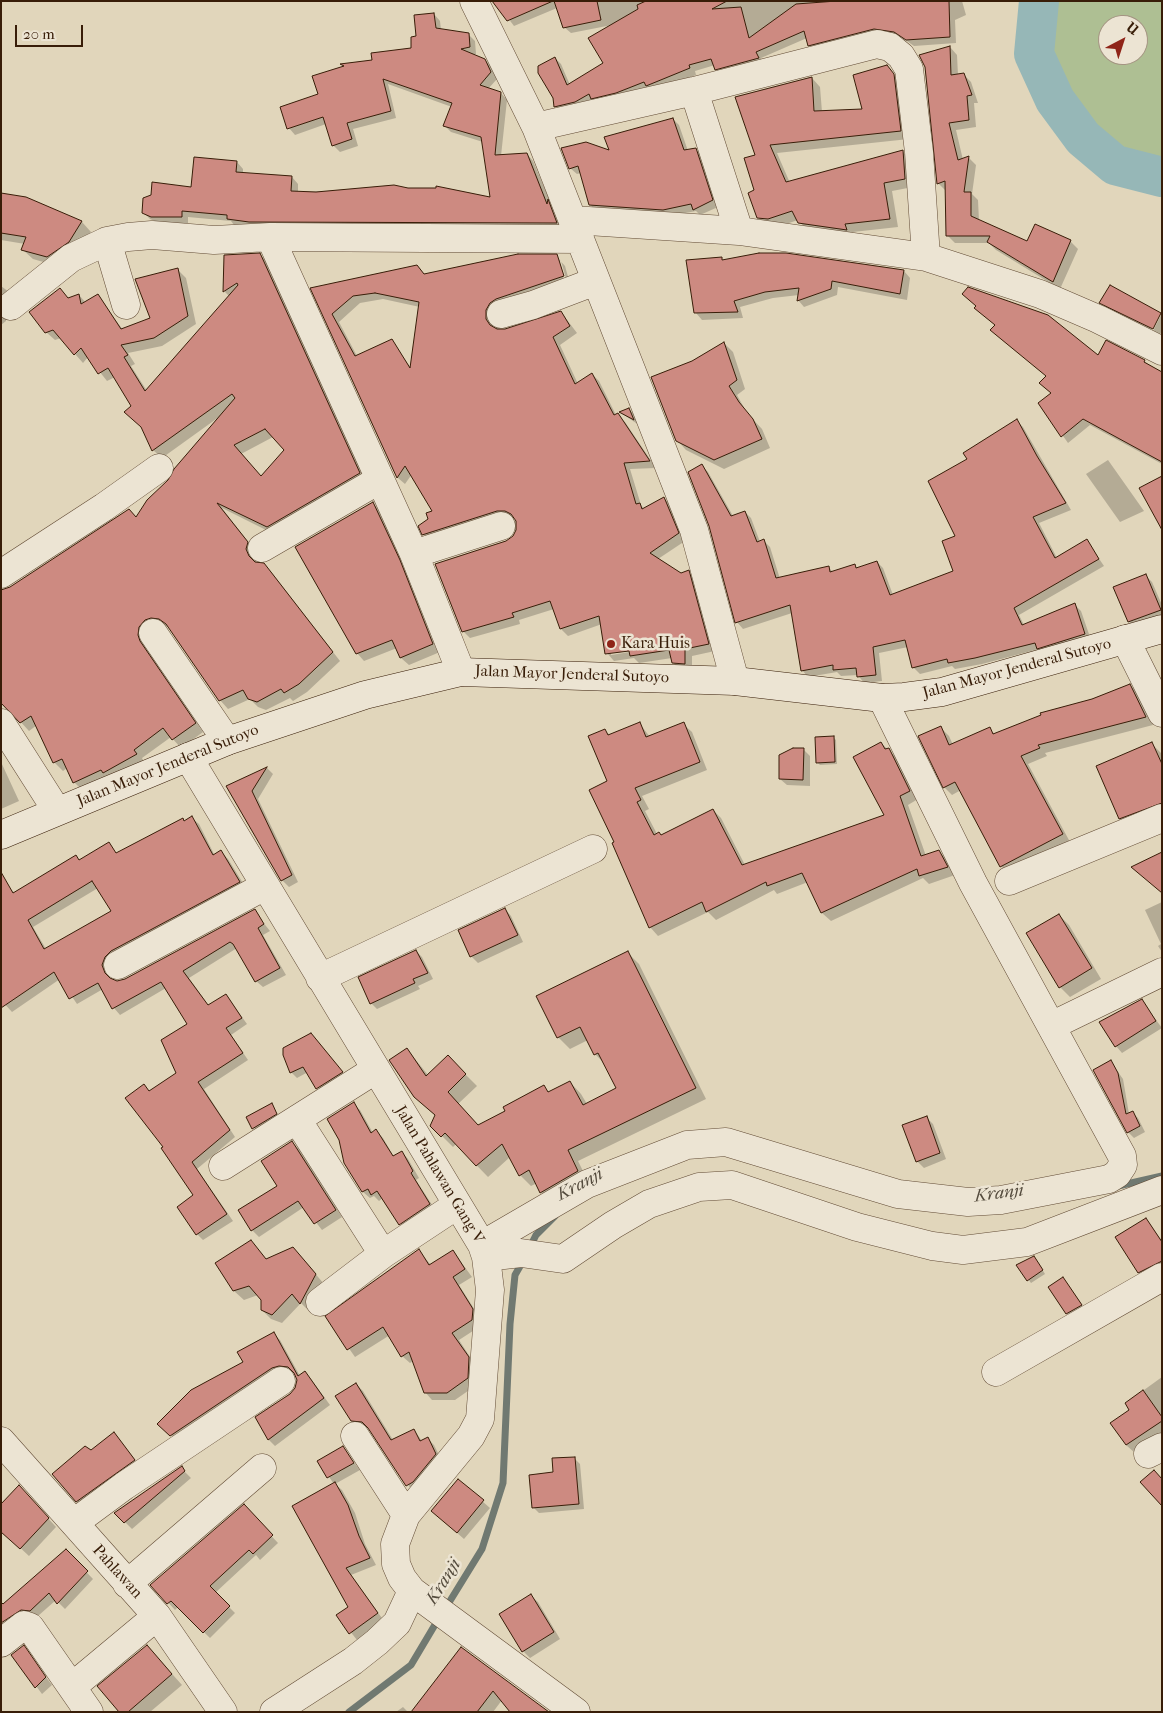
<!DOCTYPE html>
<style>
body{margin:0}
#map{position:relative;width:1163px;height:1713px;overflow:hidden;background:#e1d6bb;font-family:"IM FELL French Canon",serif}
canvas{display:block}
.frame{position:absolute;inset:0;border:2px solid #381d08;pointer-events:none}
.north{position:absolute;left:1098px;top:15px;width:50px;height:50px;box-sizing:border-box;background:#ece4d3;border:1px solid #a49482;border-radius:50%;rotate:40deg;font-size:14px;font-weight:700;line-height:20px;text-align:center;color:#381d08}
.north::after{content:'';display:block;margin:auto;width:18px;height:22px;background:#8f2418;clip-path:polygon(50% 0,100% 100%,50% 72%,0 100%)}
.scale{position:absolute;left:15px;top:25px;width:68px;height:22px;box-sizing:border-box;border:2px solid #381d08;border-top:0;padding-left:6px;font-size:15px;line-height:18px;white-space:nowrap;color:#381d08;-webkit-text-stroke:4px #ece4d3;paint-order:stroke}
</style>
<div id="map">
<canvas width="1163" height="1713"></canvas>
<div class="frame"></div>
<div class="north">U</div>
<div class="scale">20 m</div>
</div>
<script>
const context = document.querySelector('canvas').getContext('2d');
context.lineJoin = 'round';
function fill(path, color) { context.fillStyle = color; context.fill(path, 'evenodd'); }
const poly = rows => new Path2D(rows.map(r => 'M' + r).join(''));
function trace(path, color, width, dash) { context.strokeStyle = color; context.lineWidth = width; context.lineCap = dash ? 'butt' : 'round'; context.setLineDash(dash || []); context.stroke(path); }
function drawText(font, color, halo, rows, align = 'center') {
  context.font = font + ' "IM FELL French Canon",serif'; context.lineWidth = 5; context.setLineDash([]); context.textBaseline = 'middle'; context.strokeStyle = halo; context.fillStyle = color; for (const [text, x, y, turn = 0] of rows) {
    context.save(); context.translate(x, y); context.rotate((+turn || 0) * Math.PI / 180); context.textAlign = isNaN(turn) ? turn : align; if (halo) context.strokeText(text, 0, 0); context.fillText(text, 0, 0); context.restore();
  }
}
fill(poly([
 [1039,1,1162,1,1162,177,1115,165,1083,138,1055,100,1034,54],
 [1108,25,1138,25,1138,55,1108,55]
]), '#aebf93');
fill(poly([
 [495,1,642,1,644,4,649,1,962,1,966,15,955,20,956,43,914,46,901,37,880,34,815,51,809,45,807,38,761,58,764,64,722,75,715,65,695,71,696,75,653,91,562,112,556,106,555,58,561,64,570,85,604,63,612,25,571,33,564,27,557,8,514,26],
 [434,14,440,21,441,30,468,34,475,41,476,54,471,55,485,60,492,67,497,79,488,89,501,93,507,100,501,156,527,154,533,161,562,229,257,228,234,225,231,221,188,217,188,223,159,223,150,219,143,212,192,188,237,162,243,169,243,174,292,177,298,184,298,192,408,189,491,199,483,142,451,132,445,126,452,107,388,84,396,118,353,129,358,146,340,152,333,145,326,124,295,135,289,128,344,67,342,65,374,61,413,49],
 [950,47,957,55,958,75,963,74,971,82,978,103,974,103,976,127,956,130,963,160,969,158,976,165,972,194,978,200,979,221,1028,243,1070,241,1078,249,1060,289,996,250,989,243,955,243,948,236,947,192,938,183],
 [886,66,902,84,909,139,777,153,790,183,903,152,911,160,913,187,892,191,898,227,853,232,854,238,808,231,798,220,777,227,767,226,758,217,756,190,756,156,812,78,820,87,822,112,864,111],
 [673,119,679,125,688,151,695,149,702,155,718,207,700,215,696,211,670,216,597,211,590,205,581,173,577,174,570,168,611,152],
 [1,194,26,199,82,222,91,232,78,251,57,266,33,259,23,250,25,244,1,240],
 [260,254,268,263,368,482,276,535,222,508,256,552,256,563,263,564,272,573,340,661,307,692,293,701,290,698,266,710,258,707,250,699,228,709,220,700,169,627,160,625,145,644,148,651,203,732,181,748,171,737,142,758,144,762,82,790,74,782,67,768,63,771,54,762,37,725,29,731,18,719,10,588,137,518,169,481,219,417,162,458,153,450,132,406,115,377,107,381,88,357,83,363,61,338,55,340,46,332,60,290,69,299,79,295,86,303,98,296,123,330,151,318,177,269,186,278,196,324,162,346,128,353,135,364,131,366,147,391,230,297,225,292,226,256],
 [273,437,285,450,262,478,241,454],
 [556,256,565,266,570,284,493,317,493,327,505,330,561,312,577,333,560,345,578,384,592,374,599,381,616,415,625,422,656,468,630,469,641,505,644,509,664,498,671,505,685,541,658,559,681,574,688,572,696,579,715,651,692,656,692,670,680,670,673,663,672,658,639,663,634,658,614,661,607,653,602,624,568,636,561,629,554,609,519,620,520,624,470,638,463,631,507,542,514,537,517,530,516,519,504,518,431,541,424,534,434,512,412,474,405,484,398,478,312,289,417,266,425,275],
 [558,261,561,261,567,282,565,283],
 [383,299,420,307,411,368,392,341,357,356,339,322,360,303],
 [635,649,636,651,611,655,611,652],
 [721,259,723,261,904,271,910,278,907,300,838,287,837,295,804,307,798,300,799,295,773,298,740,307,743,318,702,320,696,313],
 [1,286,13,295,6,310,6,321,1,325],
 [1110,287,1161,314,1150,330,1107,309,1101,302],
 [975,308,1099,357,1144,361,1162,373,1162,464,1090,425,1068,443,1040,403,1052,394,1047,376,998,336,992,330,996,326],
 [1161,315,1162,330,1160,335,1153,331],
 [724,343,733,352,745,389,737,395,747,413,762,429,770,448,724,469,686,450,677,440,693,362],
 [629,409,636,416,639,425,621,413],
 [1017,421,1023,427,1071,510,1039,523,1057,558,1087,541,1104,566,1019,615,1024,625,1074,604,1081,611,1091,640,1045,654,1039,649,982,664,955,669,952,666,920,674,913,667,908,647,879,653,882,681,864,683,858,675,841,676,837,672,808,677,802,670,792,613,743,629,737,622,702,466,708,472,733,516,745,512,751,518,760,542,764,541,770,547,780,579,829,568,833,572,855,566,858,569,877,562,883,568,893,595,955,572,957,537,969,459],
 [1108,460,1144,511,1120,522,1086,474],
 [373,503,380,511,407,569,440,652,409,665,401,658,397,648,364,661,357,653],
 [1145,575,1152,582,1162,605,1162,618,1136,628,1129,622,1115,588],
 [1130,685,1138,693,1153,725,1045,753,1047,756,1028,764,1070,842,1008,874,1001,866,961,790,952,795,944,787,941,728,949,736,953,745,989,729,995,734],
 [640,724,650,737,683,724,692,732,707,770,642,796,649,809,645,811,657,834,662,836,713,810,721,818,745,865,886,816,881,743,897,758,918,799,908,805,926,856,939,851,947,860,955,875,929,884,923,878,831,921,822,913,808,882,777,894,774,890,716,920,708,912,658,936,650,927,616,842,604,730,610,735],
 [833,737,836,740,837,764,820,765,817,762],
 [1152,744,1162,754,1162,815,1131,828,1120,818],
 [803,749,810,756,810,786,787,785,780,779],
 [1,762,19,801,1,809],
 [267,768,273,774,258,799,298,882,289,887,282,880,228,787],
 [192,818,199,824,215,856,221,852,228,859,246,888,108,972,110,980,117,982,125,980,254,911,270,931,263,935,286,975,263,987,256,981,237,948,189,978,209,1006,226,995,247,1024,231,1035,248,1060,204,1089,235,1137,197,1169,233,1221,203,1240,197,1234,195,1196,165,1147,144,1085,150,1092,178,1074,188,1024,166,988,120,1015,114,1008,103,989,77,1004,60,979,12,1012,1,1000,8,887,15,893,76,856,80,861,109,844,117,854,183,819,185,822],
 [98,888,112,912,46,949,33,927],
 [1162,902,1162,952,1158,946,1161,944,1145,910],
 [505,909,511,916,523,942,478,963,471,956],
 [1059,915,1069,925,1101,979,1070,997,1060,987],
 [416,951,422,957,433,979,418,986,420,989,377,1009,371,1003,359,978],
 [628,953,639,964,706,1099,578,1161,589,1183,553,1204,541,1192,537,1183,531,1186,520,1175,510,1157,488,1177,456,1144,453,1147,431,1125,436,1116,427,1108,407,1049,428,1075,448,1057,477,1086,458,1104,478,1126,507,1111,544,1087,550,1093,570,1082,581,1094,587,1104,618,1089,606,1065,595,1054,588,1040,570,1049,558,1037],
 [1142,1001,1162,1028,1122,1053,1116,1046],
 [316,1040,347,1078,323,1093,308,1072,297,1078,291,1072],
 [1110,1061,1123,1079,1129,1114,1133,1113,1138,1118,1145,1132,1134,1138,1128,1132],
 [353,1104,360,1110,373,1133,376,1131,383,1138,394,1157,402,1152,408,1159,419,1178,416,1180,436,1211,406,1231,383,1198,379,1201,374,1196,370,1198,363,1192,345,1163],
 [271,1105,279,1117,256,1131,248,1117],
 [927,1118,933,1124,946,1159,924,1168,917,1161],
 [292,1142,299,1149,342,1217,322,1230,304,1207,259,1237,252,1230,279,1186],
 [1146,1219,1162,1241,1162,1268,1145,1278,1139,1272],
 [250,1241,267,1260,302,1258,324,1284,310,1312,301,1303,282,1323,271,1319,262,1310,263,1300,258,1295,244,1300,234,1291,216,1263],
 [419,1251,431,1265,453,1251,472,1277,459,1285,480,1318,479,1327,459,1340,476,1366,475,1386,455,1400,432,1400,425,1392,413,1361,410,1363,402,1356,390,1335,355,1357,327,1317],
 [1037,1261,1045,1274,1031,1283,1018,1266],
 [1063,1278,1087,1312,1074,1320,1067,1313],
 [273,1333,280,1340,300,1376,311,1379,330,1405,275,1446,269,1440,256,1418,296,1389,298,1379,295,1373,287,1371,178,1442,159,1424,245,1363],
 [1162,1377,1162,1435,1135,1453,1126,1445,1131,1410,1126,1403],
 [356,1384,363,1391,393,1440,414,1430,422,1441,428,1439,434,1445,442,1461,413,1492,370,1428,359,1428,352,1421],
 [114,1434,141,1467,84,1508,77,1501,91,1452],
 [343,1448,360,1470,335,1484,342,1490,355,1513,365,1544,376,1565,351,1575,384,1621,357,1640,338,1616,349,1607,334,1484,318,1461],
 [574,1458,580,1464,584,1509,539,1513,533,1507],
 [181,1468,191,1478,132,1529,116,1513],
 [459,1481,490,1508,464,1539,440,1518],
 [27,1495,56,1527,29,1556,1,1530,1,1502,3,1504],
 [250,1513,278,1543,260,1560,256,1555,215,1593,235,1613,210,1638,178,1607,175,1610,152,1585],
 [66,1551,93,1579,65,1609,56,1600,38,1616,28,1616,21,1619,15,1612],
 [531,1596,538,1602,560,1639,530,1658,523,1651],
 [147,1646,182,1685,150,1712,121,1712],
 [23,1647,52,1685,42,1694,13,1655],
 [461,1648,502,1700,493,1712,440,1712],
 [403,1707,408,1712,396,1712]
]), '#0003');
trace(poly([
 [1118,1186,1162,1176],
 [529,1249,536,1235,555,1216],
 [445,1609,482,1549,503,1483,510,1324,515,1275,523,1261],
 [349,1712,411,1665,439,1618]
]), '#707971', 7);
trace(poly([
 [1039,1,1034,54,1055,100,1083,138,1115,165,1162,177]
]), '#96b7b7', 40);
const building = poly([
 [492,1,553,1,507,21,492,1],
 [554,1,597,1,601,20,563,28,554,1],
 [646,1,727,1,712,9,741,7,749,38,796,4,837,1,949,1,950,37,906,40,894,32,874,29,808,46,804,31,756,52,759,58,715,70,711,59,689,65,690,68,646,86,644,82,616,93,591,99,589,94,575,102,554,107,553,98,538,73,538,66,555,57,567,85,603,63,588,38,638,9,637,5,646,1],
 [434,13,436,28,469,33,470,47,461,49,485,59,491,72,480,85,501,92,495,155,527,153,547,204,548,199,557,223,249,222,227,219,227,215,182,211,182,217,151,217,142,213,143,198,151,195,152,182,191,187,194,157,237,161,236,172,292,176,291,191,316,192,394,185,408,188,436,188,436,186,490,197,481,137,443,126,452,103,383,79,391,111,347,123,352,139,332,146,323,117,287,129,280,107,318,94,312,76,344,66,340,64,372,60,371,53,411,48,411,37,416,36,414,15,434,13],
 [950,46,951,75,964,73,972,95,967,96,969,120,949,123,958,160,969,156,964,192,971,192,971,216,1027,241,1035,224,1071,240,1053,282,987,242,990,236,946,236,945,181,937,184,925,67,919,55,950,46],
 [887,65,894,74,901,131,770,145,786,182,903,150,905,179,884,183,890,219,845,224,847,230,798,223,792,211,768,219,757,218,748,193,754,190,744,158,755,155,735,97,812,77,814,111,862,109,853,75,887,65],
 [673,118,684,150,696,148,713,200,693,210,691,204,663,210,589,205,578,166,569,169,561,148,586,142,609,150,604,137,673,118],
 [1,193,26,197,82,221,69,242,47,257,21,250,26,237,1,233,1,193],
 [260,253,360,473,267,527,217,503,248,542,246,549,249,556,255,562,264,563,333,652,299,684,284,693,281,689,257,702,248,699,243,690,219,701,166,624,159,619,151,618,145,620,139,627,138,635,140,641,196,723,172,740,163,728,134,750,137,754,103,773,101,770,73,783,62,759,53,763,31,716,20,723,1,703,1,590,10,587,129,509,136,517,147,500,168,480,174,469,235,398,232,394,152,451,141,427,124,412,131,406,108,368,98,374,81,348,74,355,53,330,45,333,29,312,60,288,68,298,79,294,81,304,98,294,121,329,150,318,135,279,178,268,188,316,154,338,121,345,128,355,124,357,145,391,238,285,237,283,223,292,224,255,260,253],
 [265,429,284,450,261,476,234,445,265,429],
 [759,253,786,253,904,270,900,294,832,281,831,289,797,301,799,288,765,292,734,301,738,312,694,313,686,260,722,257,722,260,759,253],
 [518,254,557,254,564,276,496,299,490,303,486,310,486,319,490,325,497,329,505,329,561,311,570,326,553,337,575,384,592,373,614,415,618,413,650,461,624,463,636,504,640,503,642,509,664,497,679,533,650,553,681,573,689,570,709,644,685,649,685,664,672,663,669,650,630,656,629,651,605,654,599,616,560,629,550,601,512,613,514,617,462,632,435,564,506,541,513,536,516,530,516,521,511,514,505,511,497,511,422,535,418,526,428,519,426,513,432,511,405,466,397,478,310,288,417,265,424,274,518,254],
 [375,293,419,302,410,368,392,339,355,356,332,314,353,296,375,293],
 [1110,285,1161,313,1153,329,1099,303,1110,285],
 [968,287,1048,315,1098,355,1106,340,1145,360,1144,362,1162,372,1162,462,1083,419,1061,437,1038,403,1051,393,1039,383,1046,376,990,330,995,325,974,308,976,306,962,294,968,287],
 [724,342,737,380,729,386,739,402,753,419,762,439,714,460,676,441,651,377,692,361,724,342],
 [629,408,634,420,619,412,629,408],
 [1017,419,1037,456,1066,503,1033,517,1055,558,1087,539,1099,559,1014,608,1022,625,1075,603,1085,634,1037,649,1035,643,975,658,948,663,947,659,912,668,905,640,873,647,876,675,857,677,856,668,833,670,833,665,801,671,790,605,735,623,709,526,688,472,702,464,731,516,745,511,757,542,764,539,776,578,829,566,830,572,855,564,856,568,877,561,890,595,953,571,942,541,955,536,928,481,967,459,963,453,1017,419],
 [1162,476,1162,530,1139,488,1162,476],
 [373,502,400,560,433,644,400,658,392,640,356,654,295,547,373,502],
 [1146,574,1161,610,1128,622,1113,587,1146,574],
 [1130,684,1146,717,1038,745,1040,748,1021,756,1063,834,1000,867,955,782,943,788,918,736,941,726,949,745,990,727,993,734,1041,715,1040,713,1092,699,1130,684],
 [640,722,646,737,684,722,700,762,635,788,641,800,637,802,654,835,659,832,661,835,713,809,742,865,884,815,853,757,881,742,885,749,889,748,910,791,900,796,921,856,939,850,948,867,919,876,917,869,821,913,802,873,767,886,766,882,706,912,702,902,649,928,612,843,614,842,589,790,607,781,588,736,605,729,608,735,640,722],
 [834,736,835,762,816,763,815,737,834,736],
 [1152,742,1162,764,1162,803,1119,819,1096,766,1152,742],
 [793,748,804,748,803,780,779,779,779,755,793,748],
 [267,767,252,791,292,875,281,881,226,786,267,767],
 [192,816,213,855,221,850,240,882,111,951,105,957,102,965,105,973,110,978,117,981,125,979,255,909,264,924,258,928,280,968,255,982,233,944,230,942,183,971,208,1005,226,994,242,1018,226,1028,243,1053,198,1082,230,1130,192,1162,227,1214,196,1235,177,1207,193,1195,161,1148,163,1147,125,1098,144,1084,149,1091,176,1073,161,1040,187,1024,161,982,112,1009,98,983,69,999,54,972,1,1008,1,872,13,893,76,855,79,860,109,842,116,853,183,818,184,821,192,816],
 [92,881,111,911,44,949,28,920,92,881],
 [1162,852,1162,893,1131,867,1162,852],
 [505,908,518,935,470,957,458,930,505,908],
 [1059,914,1092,968,1059,988,1026,933,1059,914],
 [416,950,428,973,413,979,415,983,370,1004,358,977,416,950],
 [628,951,696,1088,568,1150,578,1171,540,1193,529,1170,519,1176,502,1144,476,1166,445,1133,441,1137,430,1126,435,1115,414,1097,389,1060,407,1048,426,1076,448,1055,466,1074,448,1092,478,1125,505,1111,503,1107,544,1085,548,1092,570,1081,583,1105,616,1088,598,1053,594,1055,580,1027,557,1038,536,996,628,951],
 [1142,999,1156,1021,1115,1047,1099,1022,1142,999],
 [311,1033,343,1072,316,1089,303,1067,290,1073,283,1055,283,1048,311,1033],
 [1111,1060,1118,1073,1126,1114,1133,1111,1140,1126,1127,1133,1093,1070,1111,1060],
 [354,1102,371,1133,376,1129,393,1156,402,1151,413,1171,411,1173,430,1204,399,1225,377,1191,371,1195,368,1189,362,1192,344,1163,339,1140,327,1119,354,1102],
 [272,1103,277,1114,252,1129,246,1117,272,1103],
 [927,1116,940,1153,916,1162,902,1125,927,1116],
 [292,1141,336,1210,314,1224,298,1201,251,1231,238,1210,277,1186,261,1161,292,1141],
 [1146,1218,1162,1242,1162,1261,1138,1273,1115,1237,1146,1218],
 [251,1240,266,1259,293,1247,316,1274,300,1304,292,1294,272,1315,261,1310,261,1300,249,1286,233,1291,215,1263,251,1240],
 [419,1249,429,1265,453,1250,465,1269,453,1277,473,1309,472,1320,452,1333,469,1357,468,1378,447,1393,424,1393,409,1352,401,1357,383,1327,347,1350,325,1316,419,1249],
 [1034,1256,1043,1270,1027,1281,1016,1265,1034,1256],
 [1063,1277,1082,1305,1066,1314,1048,1287,1063,1277],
 [274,1332,298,1376,305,1371,324,1398,268,1440,255,1417,290,1394,295,1388,297,1380,294,1373,288,1367,279,1366,272,1368,170,1436,157,1424,191,1390,243,1362,237,1352,274,1332],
 [356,1383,391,1440,414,1429,420,1441,428,1437,436,1454,413,1482,406,1486,368,1428,362,1422,351,1421,335,1396,356,1383],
 [1143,1390,1162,1417,1162,1421,1126,1445,1110,1423,1129,1410,1125,1403,1143,1390],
 [114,1432,135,1460,76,1502,52,1474,85,1446,91,1450,114,1432],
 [343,1446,354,1463,327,1478,317,1461,343,1446],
 [575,1457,579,1504,532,1508,529,1475,553,1472,552,1458,575,1457],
 [182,1466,185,1471,124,1523,114,1513,182,1466],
 [1154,1470,1162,1479,1162,1506,1140,1482,1154,1470],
 [458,1479,484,1500,457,1533,431,1511,458,1479],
 [335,1482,348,1505,359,1536,370,1558,346,1568,378,1613,349,1634,336,1615,348,1607,292,1506,335,1482],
 [19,1485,49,1518,20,1549,1,1532,1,1504,19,1485],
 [244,1504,273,1535,253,1554,249,1550,210,1586,230,1606,203,1633,171,1601,167,1604,150,1585,244,1504],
 [66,1549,88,1571,57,1604,49,1593,30,1611,21,1610,1,1623,1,1602,3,1604,66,1549],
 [531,1594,554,1632,522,1652,499,1614,531,1594],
 [24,1645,46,1677,35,1688,11,1655,24,1645],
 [147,1645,172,1674,128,1712,119,1712,97,1686,147,1645],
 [461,1647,549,1712,510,1712,493,1691,477,1712,411,1712,461,1647]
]);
fill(building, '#cd8a81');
trace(building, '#381d08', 1);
const minor = poly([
 [474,1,536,127,694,530,735,681],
 [694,91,739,231],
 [536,127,694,91,877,44,890,47,901,56,909,69,919,152,926,257],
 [573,220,739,231,926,257,1040,294,1098,319,1162,351],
 [270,237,414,554,461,672],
 [107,241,126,305],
 [11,306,71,258,107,241,128,237,152,235,214,240,270,237,580,239],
 [501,314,533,305,596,281],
 [262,548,379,480],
 [414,554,501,526],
 [1,574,104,507,159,468],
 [153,633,227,741],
 [1125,639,1162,713],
 [1,723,57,811],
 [188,757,482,1245,486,1257,490,1290,480,1419,471,1436,406,1515,395,1544,396,1564,402,1578,412,1591,576,1712],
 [1009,881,1162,818],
 [118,965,265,886],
 [320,978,593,849],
 [1051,1026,1162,972],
 [298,1121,383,1254],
 [223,1166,375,1070],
 [482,1245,587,1184,687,1145,726,1142,898,1194,968,1202,1001,1200,1109,1179,1117,1174,1123,1165,1122,1156,973,883,882,698],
 [486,1257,521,1253,563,1259,613,1225,649,1204,699,1187,732,1185,857,1227,932,1246,963,1250,1027,1242,1162,1190],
 [320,1302,383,1254,457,1205],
 [996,1372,1162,1277],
 [355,1436,406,1515],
 [1,1441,157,1616,223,1712],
 [1148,1454,1162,1447],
 [74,1523,124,1486,281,1381],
 [127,1584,262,1468],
 [1,1643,24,1625,30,1627,89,1712],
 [73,1686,157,1616],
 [274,1712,353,1661,377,1642,397,1623,412,1591]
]);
const secondary = poly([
 [1,835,227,741,365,695,461,672,735,681,882,698,904,697,942,692,1162,629]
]);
trace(minor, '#624b35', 29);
trace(secondary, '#381d08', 29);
trace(minor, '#ece4d3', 28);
trace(secondary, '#ece4d3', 28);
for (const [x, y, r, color] of [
 [611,644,5,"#8f2418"]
]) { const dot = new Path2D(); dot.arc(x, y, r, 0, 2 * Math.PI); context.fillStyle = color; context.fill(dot); trace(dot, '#ece4d3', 2); }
drawText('16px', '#381d08', '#ece4d3', [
 ["Kara Huis",621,644]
], 'left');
drawText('16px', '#381d08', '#ece4d3', [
 ["Jalan Mayor Jenderal Sutoyo",1017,669,-15],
 ["Jalan Mayor Jenderal Sutoyo",572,675,2],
 ["Jalan Mayor Jenderal Sutoyo",168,766,-22],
 ["Jalan Pahlawan Gang V",439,1175,59],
 ["Pahlawan",117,1572,48]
]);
drawText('italic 18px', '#544b3d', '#ece4d3', [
 ["Kranji",580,1185,-28],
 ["Kranji",999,1194,-7],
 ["Kranji",444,1582,-58]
]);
</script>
